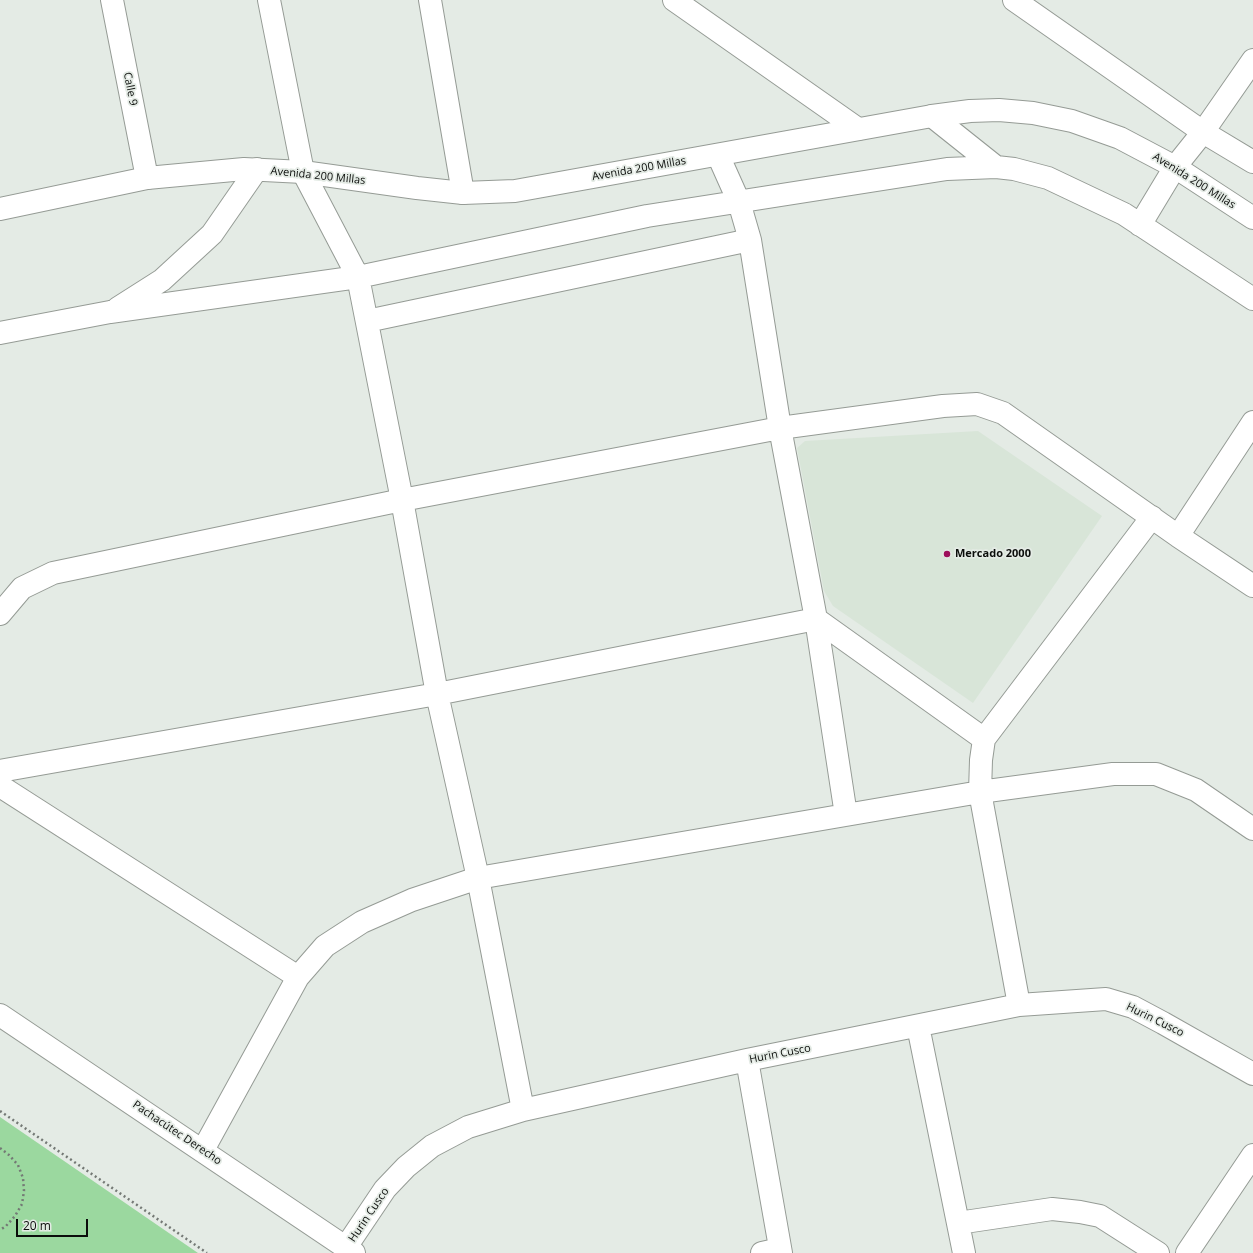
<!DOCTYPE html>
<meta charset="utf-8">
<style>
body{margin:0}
#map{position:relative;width:1253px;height:1253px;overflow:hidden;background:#e4ebe5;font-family:"Open Sans",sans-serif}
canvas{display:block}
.scale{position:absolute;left:16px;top:1219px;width:72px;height:18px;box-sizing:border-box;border:2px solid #0b0d0b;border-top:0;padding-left:5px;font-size:12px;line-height:14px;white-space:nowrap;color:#0b0d0b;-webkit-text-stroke:3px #e4ebe5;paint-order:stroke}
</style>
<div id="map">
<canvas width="1253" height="1253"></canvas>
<div class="scale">20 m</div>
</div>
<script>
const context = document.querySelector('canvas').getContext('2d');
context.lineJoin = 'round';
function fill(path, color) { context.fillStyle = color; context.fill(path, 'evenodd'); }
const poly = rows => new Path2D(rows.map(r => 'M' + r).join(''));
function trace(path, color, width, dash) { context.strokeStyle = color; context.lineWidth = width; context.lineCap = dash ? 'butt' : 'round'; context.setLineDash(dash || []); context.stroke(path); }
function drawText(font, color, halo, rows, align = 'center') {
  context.font = font + ' "Open Sans",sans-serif'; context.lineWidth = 3.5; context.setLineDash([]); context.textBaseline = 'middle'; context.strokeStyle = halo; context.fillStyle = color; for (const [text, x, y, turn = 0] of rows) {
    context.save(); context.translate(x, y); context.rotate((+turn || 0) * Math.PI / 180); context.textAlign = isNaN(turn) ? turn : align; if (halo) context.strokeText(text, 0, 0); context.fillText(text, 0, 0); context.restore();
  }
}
fill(poly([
 [978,431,1102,516,973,703,833,606,824,591,797,448,805,441]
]), '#d8e5d8');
fill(poly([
 [0,1117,198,1253,0,1253]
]), '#9bd89f');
const minor = poly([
 [112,0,147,178],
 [269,0,303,172,358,277,402,500,437,694,478,878,523,1110],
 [430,0,463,193],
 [674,0,858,129],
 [1014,0,1203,132,1253,162],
 [932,116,996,167],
 [718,155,739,202,750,240,780,428,816,619,846,815],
 [1140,225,1175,167,1203,132,1253,60],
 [118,308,162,280,212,234,257,169],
 [367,321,750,240],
 [0,333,110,312,358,277,647,216,947,169,996,167,1014,169,1048,178,1124,214,1253,299],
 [1178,536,1253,422],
 [0,614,22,588,53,573,402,500,780,428,943,406,977,404,1003,413,1178,536,1253,586],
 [0,771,437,694,816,619,984,739],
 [0,786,298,977],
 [1019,1005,980,792,981,760,984,739,1152,517],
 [918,1026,964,1253],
 [747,1060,781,1253],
 [203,1150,298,977,325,946,362,922,412,900,478,878,980,792,1113,774,1156,774,1196,790,1253,829],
 [958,1223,1052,1209,1080,1212,1100,1216,1158,1253],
 [346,1247,385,1189,406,1167,432,1146,468,1127,523,1110,747,1060,1019,1005,1106,999,1133,1007,1163,1023,1253,1074],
 [762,1253,780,1249],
 [1187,1253,1253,1155]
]);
const tertiary = poly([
 [0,1015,354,1253]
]);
const secondary = poly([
 [0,209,147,178,244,169,303,172,417,188,463,193,515,191,932,116,970,111,999,110,1033,113,1072,121,1120,138,1175,167,1253,218]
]);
trace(minor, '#959b95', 24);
trace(tertiary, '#959b95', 24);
trace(secondary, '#959b95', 24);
trace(poly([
 [0,1111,207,1253],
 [0,1148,9,1155,18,1165,23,1178,24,1191,22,1204,15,1216,6,1226,0,1230]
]), '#747975', 2.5, [2, 3]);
trace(minor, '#fff', 22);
trace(tertiary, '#fff', 22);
trace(secondary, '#fff', 22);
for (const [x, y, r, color] of [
 [947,554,4,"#9d0e5b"]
]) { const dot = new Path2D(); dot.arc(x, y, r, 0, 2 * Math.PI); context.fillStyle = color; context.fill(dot); trace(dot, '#e4ebe5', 1.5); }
drawText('11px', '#0b0d0b', '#e4ebe5', [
 ["Calle 9",130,89,79],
 ["Avenida 200 Millas",639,169,-10],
 ["Avenida 200 Millas",318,176,6],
 ["Avenida 200 Millas",1194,181,32],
 ["Hurin Cusco",1155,1020,26],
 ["Hurin Cusco",780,1054,-11],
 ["Pachacútec Derecho",177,1133,34],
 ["Hurin Cusco",369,1215,-56]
]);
drawText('bold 11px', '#0b0d0b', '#e4ebe5', [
 ["Mercado 2000",955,554]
], 'left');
</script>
